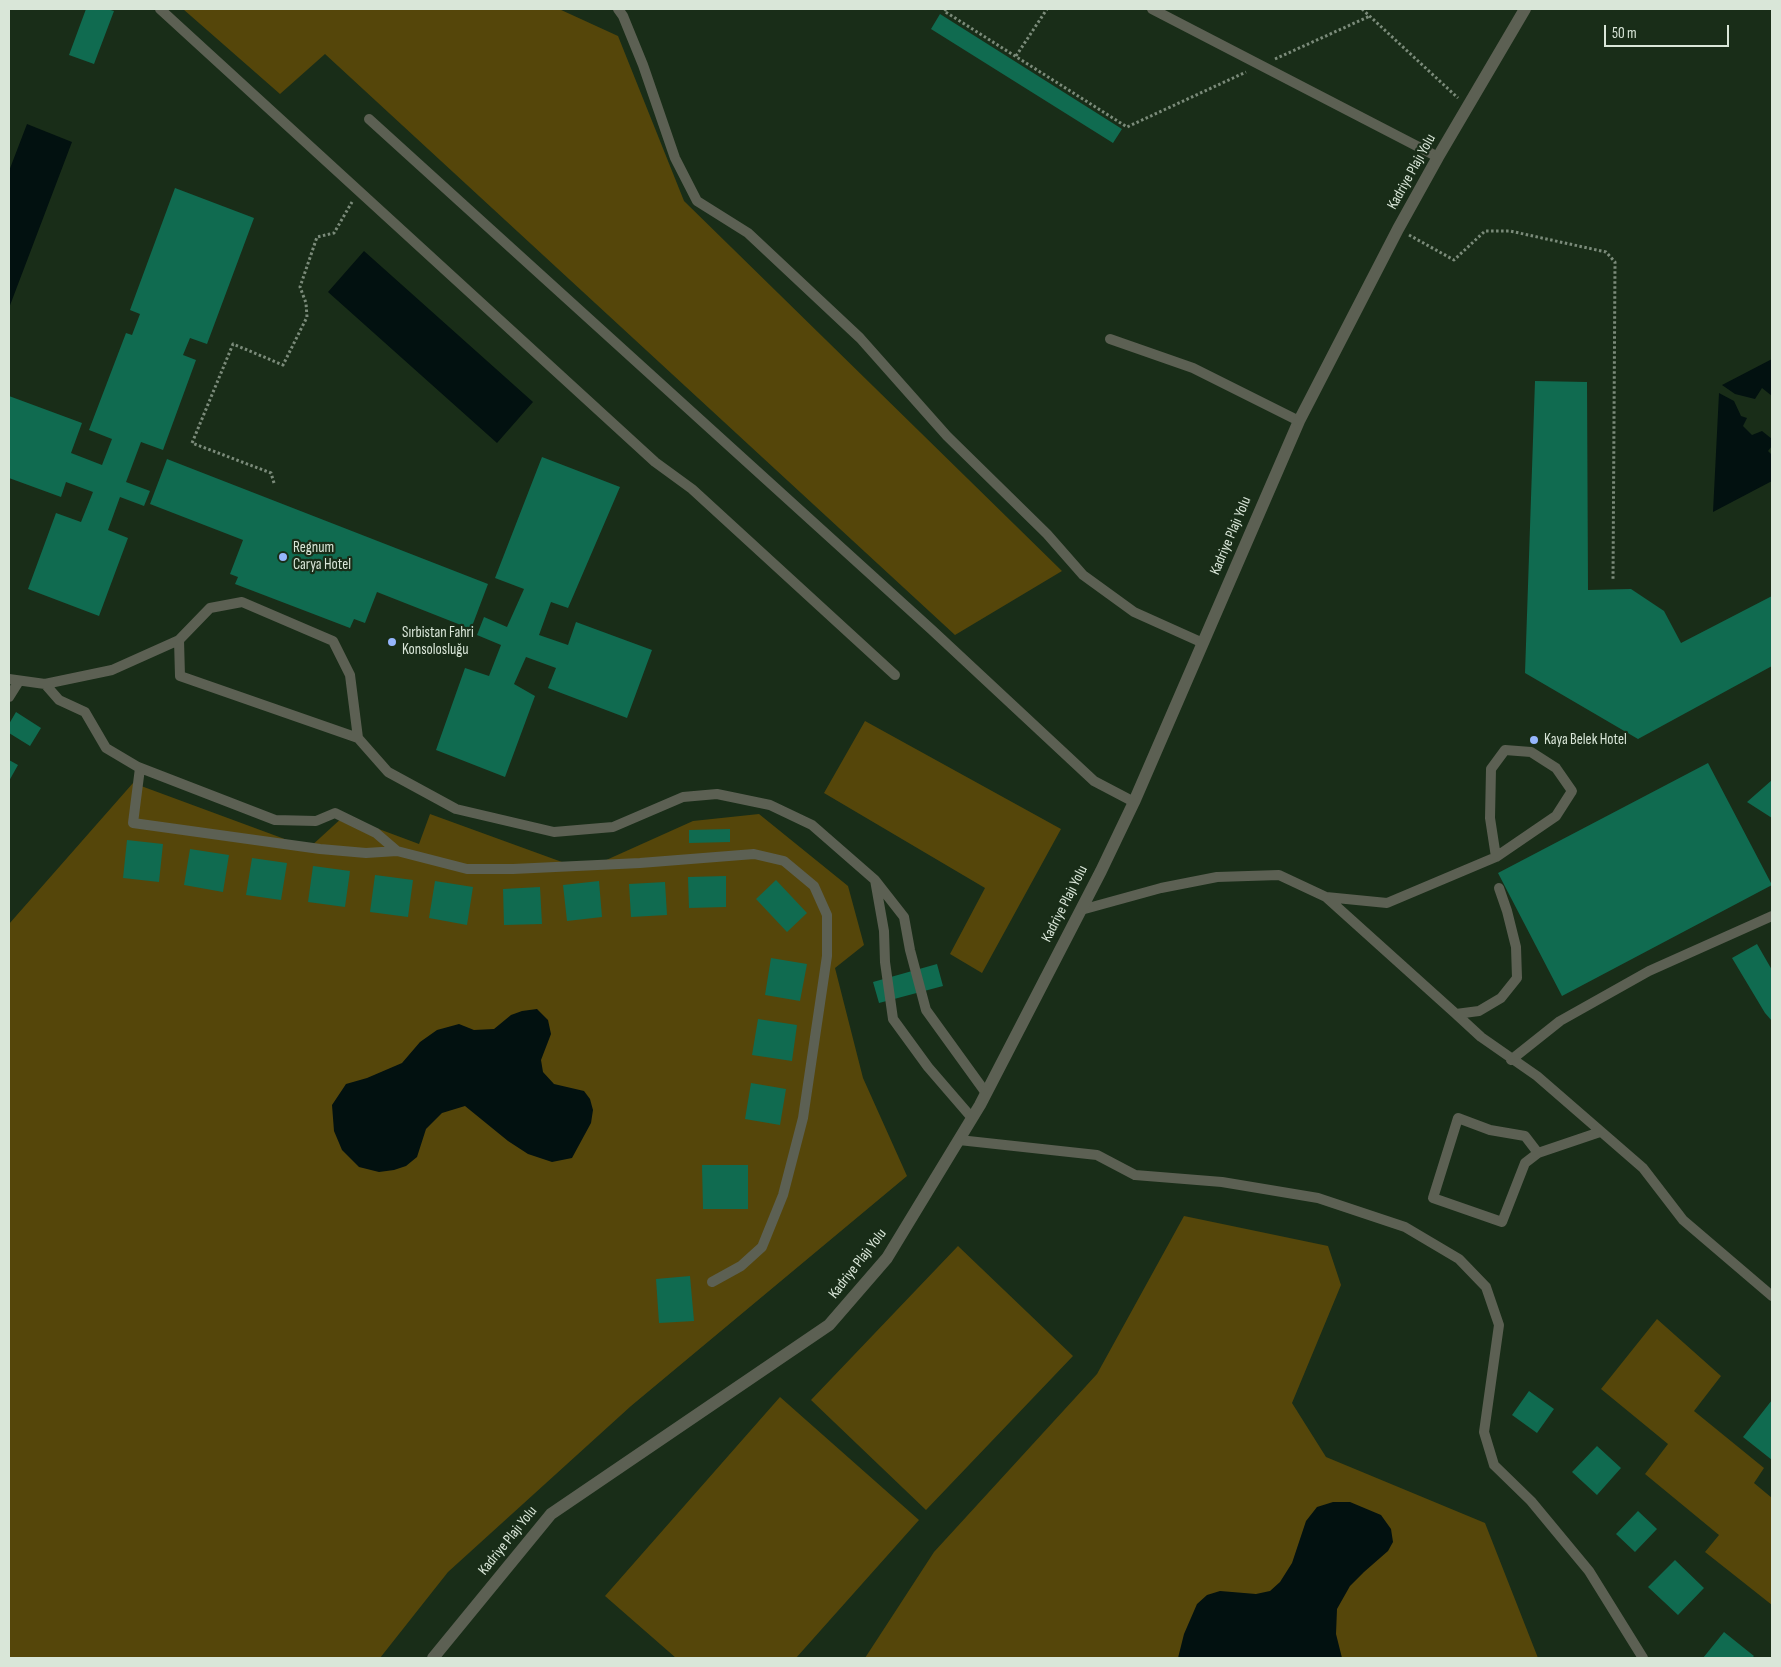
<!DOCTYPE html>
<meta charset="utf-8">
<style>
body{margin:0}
#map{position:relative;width:1781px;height:1667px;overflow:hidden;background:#192d18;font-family:"Sofia Sans Condensed",sans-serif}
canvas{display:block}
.frame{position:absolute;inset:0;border:10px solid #d9e6d8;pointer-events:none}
.scale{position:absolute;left:1604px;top:25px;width:125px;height:22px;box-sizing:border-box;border:2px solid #d9e6d8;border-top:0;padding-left:6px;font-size:15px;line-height:18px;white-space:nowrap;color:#d9e6d8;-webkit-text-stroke:4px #192d18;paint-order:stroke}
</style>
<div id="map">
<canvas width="1781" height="1667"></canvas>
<div class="frame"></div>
<div class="scale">50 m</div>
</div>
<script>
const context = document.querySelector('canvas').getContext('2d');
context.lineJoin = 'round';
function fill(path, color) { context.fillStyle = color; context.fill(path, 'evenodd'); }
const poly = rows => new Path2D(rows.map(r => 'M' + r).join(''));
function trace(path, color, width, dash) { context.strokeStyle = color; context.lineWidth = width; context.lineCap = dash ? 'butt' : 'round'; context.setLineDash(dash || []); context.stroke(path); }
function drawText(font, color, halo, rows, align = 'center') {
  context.font = font + ' "Sofia Sans Condensed",sans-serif'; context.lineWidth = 4.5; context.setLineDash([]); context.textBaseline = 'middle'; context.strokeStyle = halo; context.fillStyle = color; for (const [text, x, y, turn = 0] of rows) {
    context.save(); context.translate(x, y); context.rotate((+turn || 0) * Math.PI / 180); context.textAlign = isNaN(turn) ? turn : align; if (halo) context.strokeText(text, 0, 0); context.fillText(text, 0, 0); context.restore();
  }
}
fill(poly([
 [183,9,559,9,618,36,684,201,1062,571,955,635,325,54,280,94],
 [865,721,1061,829,982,973,950,954,985,888,824,793],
 [133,783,309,848,344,816,419,844,430,814,584,870,693,821,759,814,848,886,864,945,835,968,863,1078,907,1176,631,1406,448,1572,380,1658,9,1658,9,924],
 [1184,1216,1328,1246,1341,1285,1292,1403,1326,1457,1485,1523,1538,1658,865,1658,934,1552,1097,1374],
 [958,1246,1073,1356,926,1510,811,1400],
 [1657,1319,1721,1376,1694,1411,1764,1468,1754,1483,1772,1498,1772,1605,1705,1552,1719,1535,1645,1474,1668,1444,1601,1389],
 [780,1397,919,1520,796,1658,676,1658,605,1596]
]), '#55460a');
fill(poly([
 [27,124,72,142,9,308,9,171],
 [364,251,533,402,497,443,328,292],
 [1772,359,1772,396,1762,388,1755,399,1735,394,1722,385],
 [1719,393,1734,401,1741,416,1747,418,1743,426,1752,435,1762,431,1772,439,1772,446,1768,451,1772,455,1772,481,1713,512],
 [537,1009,548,1020,551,1034,541,1060,543,1072,554,1084,584,1091,590,1099,593,1110,591,1123,572,1158,552,1162,528,1154,508,1141,465,1106,442,1113,426,1129,417,1157,406,1166,394,1170,379,1172,359,1167,342,1150,334,1131,332,1105,346,1084,367,1078,402,1063,420,1042,437,1030,459,1024,474,1030,494,1029,511,1015,522,1011],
 [1333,1502,1350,1502,1381,1515,1391,1529,1393,1542,1388,1551,1364,1572,1350,1586,1337,1609,1336,1634,1342,1658,1178,1658,1184,1634,1197,1604,1207,1595,1220,1591,1256,1594,1270,1591,1280,1582,1292,1563,1306,1521,1317,1507]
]), '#021110');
fill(poly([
 [86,9,107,9,114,11,94,64,69,55],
 [940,14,1122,129,1113,143,931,29],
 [175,188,254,218,207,344,190,338,183,355,196,360,163,450,141,442,126,482,150,491,144,506,120,497,108,530,128,538,99,616,28,589,56,513,81,522,93,492,66,482,61,497,9,478,9,396,82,423,71,453,102,465,112,439,89,430,126,333,132,335,140,314,130,310],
 [1535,381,1587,382,1588,590,1631,589,1664,611,1681,643,1772,596,1772,666,1638,739,1525,673],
 [542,457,620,487,568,608,551,602,539,635,568,645,576,622,652,650,627,718,548,688,556,668,526,657,514,684,535,696,505,777,436,750,465,668,489,676,501,645,477,635,484,617,507,627,524,589,495,578],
 [167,459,488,584,471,629,377,592,365,623,354,619,350,628,235,584,238,577,230,574,243,540,150,504],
 [16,712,41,728,30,746,9,733,9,724],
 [9,760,18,765,9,781],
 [1708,763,1772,885,1562,996,1498,873],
 [1772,780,1772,818,1747,802],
 [730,829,730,842,689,843,689,830],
 [127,840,163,844,159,882,123,878],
 [190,849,229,855,223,892,184,885],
 [252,858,287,863,281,900,246,895],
 [313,866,350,871,345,907,308,902],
 [375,875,413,880,408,917,370,912],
 [726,876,726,907,689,908,688,877],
 [776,880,807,913,787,932,756,899],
 [435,881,473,887,467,925,429,918],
 [599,881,602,917,567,921,563,885],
 [665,882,667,915,631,917,629,884],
 [540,887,542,924,504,925,503,889],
 [1757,944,1772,970,1772,1021,1765,1013,1732,958],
 [771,958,807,964,800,1001,765,995],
 [937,964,943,986,879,1003,873,982],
 [758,1019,797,1025,792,1061,752,1055],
 [751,1083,786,1089,780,1125,745,1119],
 [702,1165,748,1165,748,1209,703,1209],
 [690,1276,694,1321,659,1323,656,1279],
 [1529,1391,1554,1409,1537,1433,1512,1415],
 [1772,1400,1772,1460,1743,1437],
 [1597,1446,1621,1468,1597,1495,1572,1472],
 [1638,1511,1657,1529,1635,1552,1616,1534],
 [1675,1560,1704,1588,1678,1615,1648,1587],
 [1724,1632,1754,1656,1752,1658,1703,1658]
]), '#106b50');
trace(poly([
 [946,9,944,11,1127,127,1246,72],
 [1362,9,1458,98],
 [1016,56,1047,9],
 [1275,59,1370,16],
 [1409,235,1454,260,1485,231,1510,231,1606,252,1615,262,1613,580],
 [274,483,271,473,192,443,233,344,283,365,307,317,306,303,300,287,317,237,334,233,352,202]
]), '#7b8b7a', 3, [2.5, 2.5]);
trace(poly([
 [160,9,655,462,692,489,895,675],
 [618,9,623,16,643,65,675,158,697,201,748,233,860,338,947,436,1047,534,1083,575,1134,612,1203,643],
 [1152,9,1438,157],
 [369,119,932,630,1094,781,1134,802],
 [1110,339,1193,368,1299,421],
 [9,679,45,684,112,670,179,640],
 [45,684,59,700,85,712,106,748,138,767,275,820,316,821,335,813,376,833,397,851,467,869,513,869,640,863,754,854,784,861,814,886,827,915,827,956,803,1118,783,1195,762,1247,741,1266,712,1282],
 [9,697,19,681],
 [358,738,180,676,179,640,210,608,242,602,333,641,350,675,358,738,388,772,456,809,554,832,613,827,683,797,717,794,770,805,812,825,875,880],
 [140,768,133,823,320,849,366,853,397,851],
 [1326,897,1387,903,1496,857,1556,816,1572,791,1556,768,1531,752,1505,750,1491,769,1490,818,1496,857],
 [1081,910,1161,888,1217,877,1279,875,1326,897,1456,1014,1479,1011,1501,998,1517,978,1516,947,1507,911,1499,888],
 [1456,1014,1481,1037,1537,1076,1643,1168,1683,1220,1772,1296],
 [1511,1060,1560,1021,1649,971,1772,916],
 [972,1118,928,1067,893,1019,885,962,884,931,875,880,904,917,910,950,926,1010,986,1093],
 [959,1140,1097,1155,1135,1175,1222,1182,1318,1198,1405,1227,1459,1259,1486,1287,1499,1325,1484,1432,1494,1465,1531,1501,1589,1571,1643,1658],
 [1538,1153,1525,1136,1490,1130,1458,1118,1433,1198,1502,1222,1525,1163,1538,1153,1600,1132]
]), '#5c6053', 10);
trace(poly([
 [433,1658,551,1514,829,1325,887,1258,980,1105,1101,871,1134,802,1299,421,1398,229,1438,157,1525,9]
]), '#5c6053', 12);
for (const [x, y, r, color] of [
 [283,557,5,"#96b6fd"],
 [392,642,5,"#96b6fd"],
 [1534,740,5,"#96b6fd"]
]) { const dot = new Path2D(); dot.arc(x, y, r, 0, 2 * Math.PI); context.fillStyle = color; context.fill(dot); trace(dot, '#192d18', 2); }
drawText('15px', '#d9e6d8', '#192d18', [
 ["Kadriye Plajı Yolu",1412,172,-61],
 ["Kadriye Plajı Yolu",1231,536,-67],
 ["Kadriye Plajı Yolu",1065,904,-63],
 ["Kadriye Plajı Yolu",858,1264,-52],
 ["Kadriye Plajı Yolu",508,1541,-51]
]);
drawText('15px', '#d9e6d8', '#192d18', [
 ["Regnum",293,548],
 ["Carya Hotel",293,565],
 ["Sırbistan Fahri",402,633],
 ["Konsolosluğu",402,650],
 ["Kaya Belek Hotel",1544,740]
], 'left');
</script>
